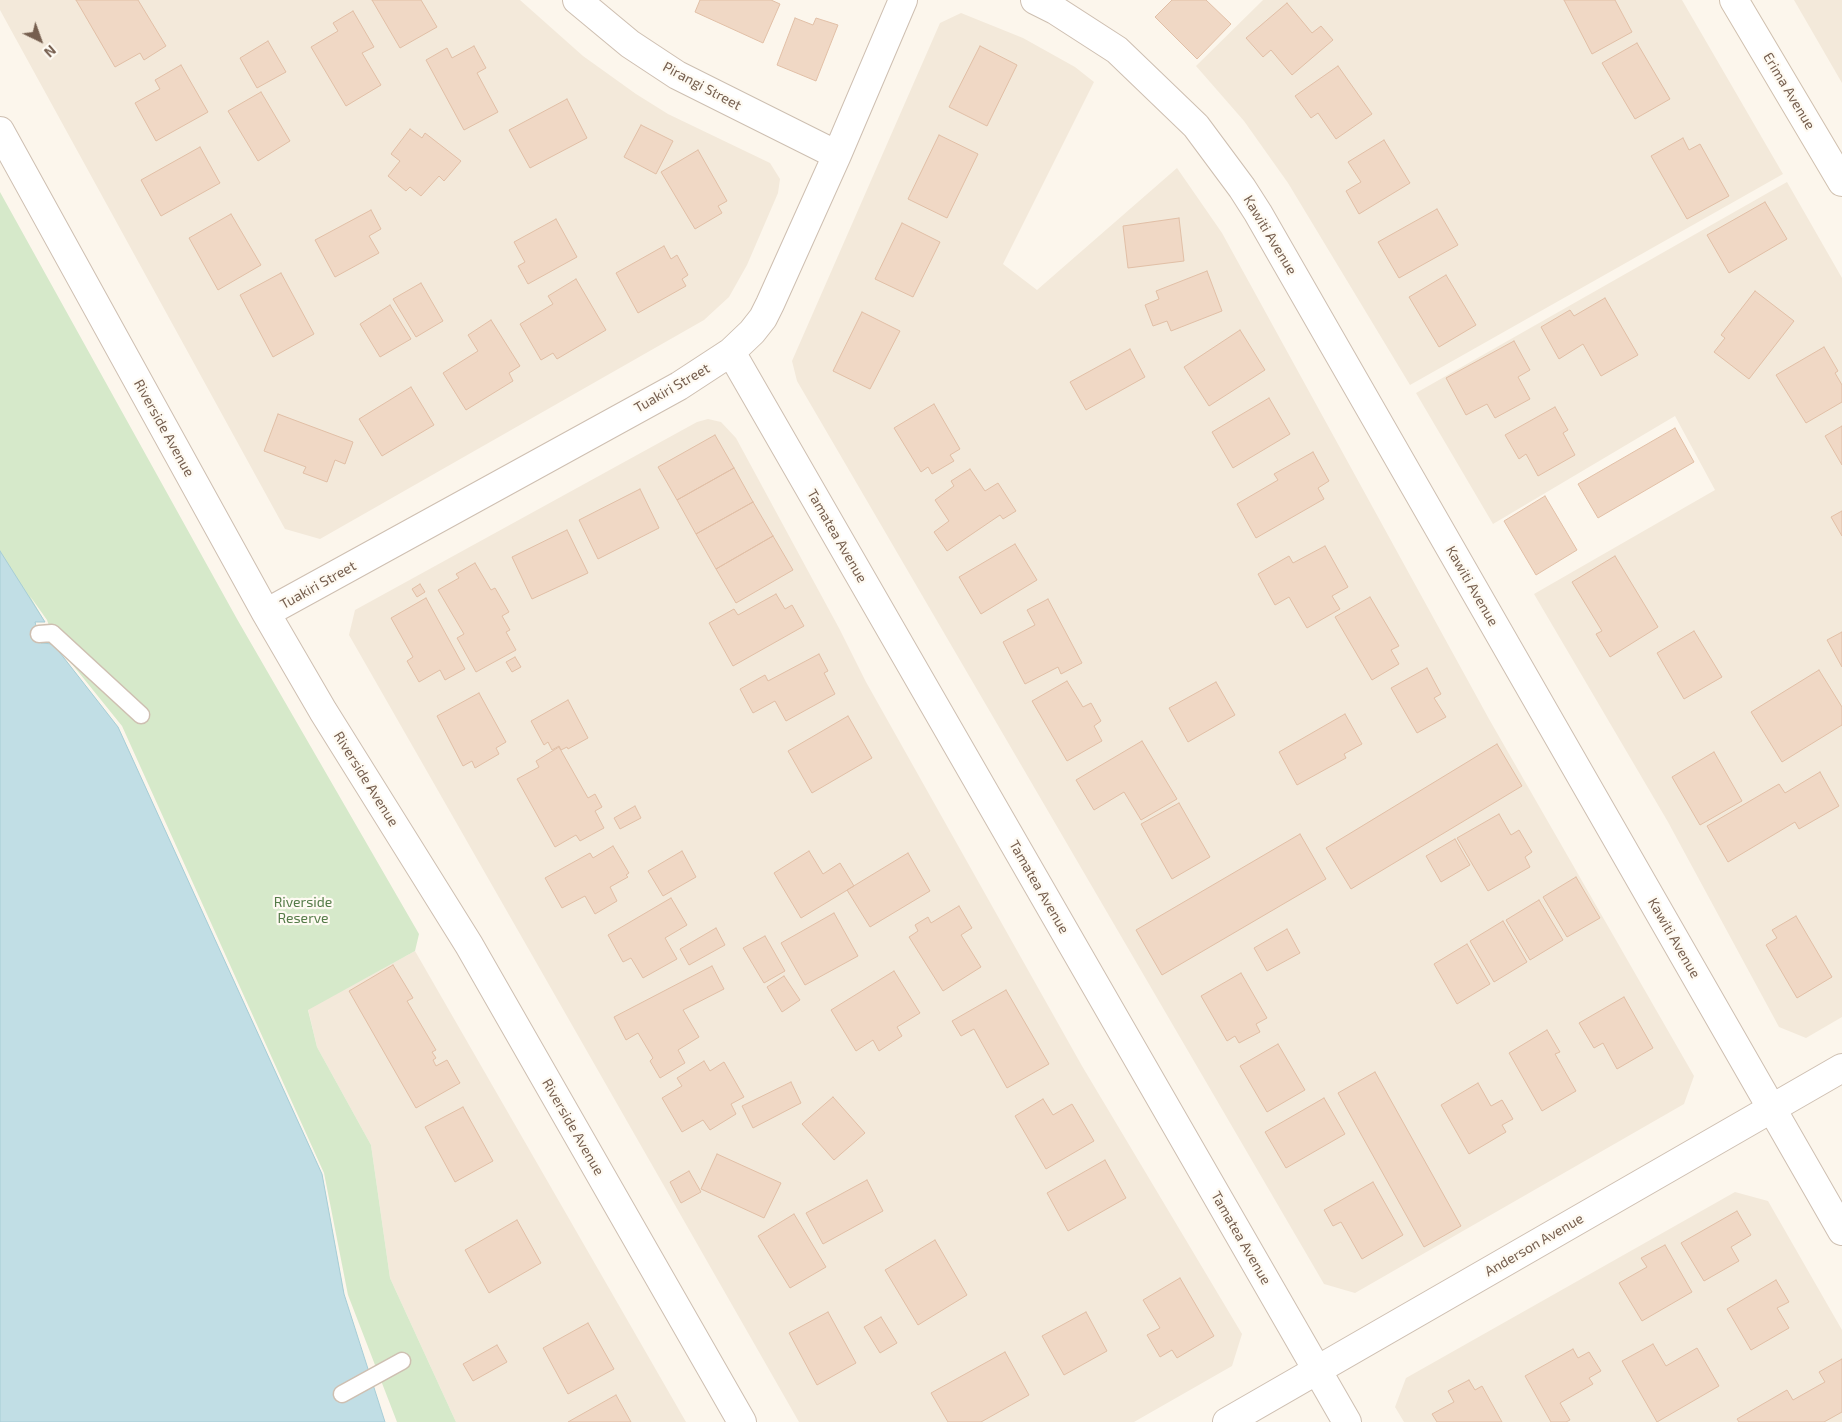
<!DOCTYPE html>
<style>
body{margin:0}
#map{position:relative;width:1842px;height:1422px;overflow:hidden;background:#fcf6ec;font-family:"Exo 2",sans-serif}
canvas{display:block}
.north{position:absolute;left:15px;top:15px;width:50px;height:50px;-webkit-text-stroke:4px #fefaf2;paint-order:stroke;rotate:138deg;font-size:14px;font-weight:700;line-height:20px;text-align:center;color:#765f4f}
.north::after{content:'';display:block;margin:auto;width:18px;height:22px;background:#765f4f;clip-path:polygon(50% 0,100% 100%,50% 72%,0 100%)}
</style>
<div id="map">
<canvas width="1842" height="1422"></canvas>
<div class="north">N</div>
</div>
<script>
const context = document.querySelector('canvas').getContext('2d');
context.lineJoin = 'round';
function fill(path, color) { context.fillStyle = color; context.fill(path, 'evenodd'); }
const poly = rows => new Path2D(rows.map(r => 'M' + r).join(''));
function trace(path, color, width, dash) { context.strokeStyle = color; context.lineWidth = width; context.lineCap = dash ? 'butt' : 'round'; context.setLineDash(dash || []); context.stroke(path); }
function drawText(font, color, halo, rows, align = 'center') {
  context.font = font + ' "Exo 2",sans-serif'; context.lineWidth = 4.5; context.setLineDash([]); context.textBaseline = 'middle'; context.strokeStyle = halo; context.fillStyle = color; for (const [text, x, y, turn = 0] of rows) {
    context.save(); context.translate(x, y); context.rotate((+turn || 0) * Math.PI / 180); context.textAlign = isNaN(turn) ? turn : align; if (halo) context.strokeText(text, 0, 0); context.fillText(text, 0, 0); context.restore();
  }
}
fill(poly([
 [0,0,520,0,583,56,636,94,668,114,770,163,780,179,778,193,747,265,729,297,704,320,320,539,285,529,0,10],
 [1263,0,1682,0,1783,174,1410,385,1288,183,1244,121,1196,66],
 [1794,0,1842,0,1842,83],
 [961,13,1023,38,1075,67,1094,82,1003,264,1037,290,1177,168,1222,233,1489,719,1694,1076,1684,1104,1355,1293,1324,1284,797,381,792,361,940,23],
 [1787,182,1842,278,1842,1017,1806,1038,1779,1027,1668,822,1534,594,1715,490,1675,416,1493,524,1416,393],
 [708,419,721,422,736,438,840,630,866,682,1082,1066,1242,1334,1232,1366,1134,1422,799,1422,349,635,355,610,697,422],
 [415,951,686,1422,456,1422,390,1278,371,1145,317,1047,308,1009],
 [1735,1192,1768,1201,1842,1330,1842,1422,1404,1422,1395,1407,1406,1378]
]), '#f3e9da');
fill(poly([
 [0,192,237,619,419,934,415,951,308,1010,317,1047,371,1145,390,1278,456,1422,397,1422,348,1295,324,1173,122,726,55,643,47,620,30,596,45,622,35,622,41,643,53,644,118,727,322,1174,344,1294,0,1422]
]), '#d6e9ca');
const water = poly([
 [0,551,45,622,35,622,41,643,53,644,118,727,322,1174,344,1294,385,1422,0,1422,0,551]
]);
fill(water, '#c1dee5');
trace(water, '#a7cdd6', 1);
const building = poly([
 [76,0,138,0,166,46,144,60,140,53,115,67,76,0],
 [372,0,421,0,437,27,400,48,372,0],
 [700,0,771,0,780,4,763,43,695,12,700,0],
 [1172,0,1206,0,1231,24,1197,59,1155,17,1172,0],
 [1564,0,1615,0,1632,32,1592,54,1564,0],
 [1287,3,1312,33,1321,26,1333,40,1292,75,1271,50,1263,57,1246,38,1287,3],
 [353,11,374,47,362,53,381,85,346,106,311,47,338,31,333,23,353,11],
 [795,18,813,25,816,18,838,25,816,81,777,65,795,18],
 [268,41,286,72,257,88,240,58,268,41],
 [1637,43,1670,99,1635,119,1602,63,1637,43],
 [474,46,486,68,477,73,498,112,464,130,426,60,447,48,452,58,474,46],
 [980,46,1017,65,987,126,949,107,980,46],
 [181,65,208,112,156,141,135,103,160,89,155,80,181,65],
 [1338,66,1372,114,1336,139,1318,113,1311,118,1295,96,1338,66],
 [261,92,290,141,258,161,228,111,261,92],
 [567,99,587,138,530,168,509,130,567,99],
 [641,125,673,141,656,174,624,157,641,125],
 [410,129,422,138,425,133,461,161,444,181,439,176,421,196,410,187,406,191,388,176,400,161,391,154,410,129],
 [939,135,978,154,947,218,908,199,939,135],
 [1683,138,1689,150,1700,144,1729,196,1687,219,1651,156,1683,138],
 [1384,140,1410,183,1359,214,1346,191,1361,182,1348,162,1384,140],
 [200,147,220,183,161,216,141,180,200,147],
 [698,150,727,201,718,206,722,213,695,229,661,172,698,150],
 [1765,202,1787,239,1729,273,1707,235,1765,202],
 [1437,209,1458,245,1399,278,1378,242,1437,209],
 [371,210,381,229,369,236,379,253,335,277,315,240,371,210],
 [231,214,261,265,218,290,189,238,231,214],
 [1179,218,1184,261,1128,268,1123,226,1179,218],
 [556,219,577,257,528,284,518,266,525,262,514,242,556,219],
 [902,223,940,242,913,297,875,279,902,223],
 [664,246,671,259,677,255,688,275,682,279,686,286,638,313,616,273,664,246],
 [1207,271,1222,311,1171,331,1167,321,1153,326,1145,305,1159,299,1156,291,1207,271],
 [281,273,314,334,273,357,240,295,281,273],
 [1446,275,1476,325,1439,347,1409,297,1446,275],
 [576,279,606,330,557,359,553,353,541,360,520,324,553,304,548,296,576,279],
 [421,283,443,321,416,337,393,299,421,283],
 [1755,291,1794,321,1749,379,1714,352,1725,338,1721,335,1755,291],
 [1605,298,1638,355,1601,376,1583,344,1559,359,1541,327,1570,310,1574,316,1605,298],
 [390,305,411,339,380,357,360,324,390,305],
 [862,312,900,331,870,389,833,371,862,312],
 [491,320,520,366,509,373,513,381,466,410,443,373,478,351,468,335,491,320],
 [1240,330,1265,370,1209,406,1184,367,1240,330],
 [1514,341,1530,370,1518,377,1530,399,1495,418,1487,404,1466,415,1446,378,1514,341],
 [1824,347,1838,371,1835,373,1842,385,1842,402,1806,423,1776,375,1824,347],
 [1130,349,1145,377,1086,410,1070,382,1130,349],
 [411,387,434,425,382,456,359,419,411,387],
 [1269,398,1290,434,1233,468,1212,432,1269,398],
 [934,404,960,449,950,455,954,461,932,474,928,467,921,472,894,428,934,404],
 [1555,407,1568,430,1563,433,1575,455,1538,476,1526,454,1519,459,1505,435,1555,407],
 [278,414,353,442,345,464,335,460,327,482,303,473,306,467,264,451,278,414],
 [1842,426,1842,465,1825,436,1842,426],
 [1675,428,1694,462,1598,518,1578,484,1675,428],
 [715,435,734,468,677,500,658,467,715,435],
 [1313,452,1329,481,1318,488,1324,499,1256,538,1237,504,1278,480,1274,474,1313,452],
 [734,468,753,502,696,534,677,500,734,468],
 [970,469,985,491,998,483,1016,511,1003,519,1000,515,947,551,934,532,949,521,935,500,954,486,951,481,970,469],
 [640,489,659,528,598,559,579,520,640,489],
 [1545,496,1577,550,1536,575,1504,521,1545,496],
 [753,502,773,536,716,569,696,534,753,502],
 [1842,511,1842,536,1831,517,1842,511],
 [567,530,588,573,532,599,512,557,567,530],
 [773,536,793,570,736,603,716,569,773,536],
 [1015,544,1037,580,981,614,959,577,1015,544],
 [1325,546,1348,587,1332,596,1340,609,1307,628,1289,597,1275,605,1258,574,1289,556,1293,563,1325,546],
 [1615,556,1658,627,1610,657,1596,634,1602,631,1572,582,1615,556],
 [475,563,491,590,495,588,509,612,502,616,510,630,506,632,516,650,476,672,457,638,464,634,438,590,459,578,456,574,475,563],
 [420,584,425,592,417,597,412,589,420,584],
 [776,594,785,609,792,605,804,626,733,666,709,623,734,609,738,615,776,594],
 [1370,597,1399,646,1391,650,1399,664,1372,680,1335,617,1370,597],
 [426,598,465,669,445,680,440,670,419,682,407,661,413,657,391,618,426,598],
 [1048,599,1082,663,1061,674,1058,667,1025,684,1003,642,1035,625,1027,610,1048,599],
 [1694,631,1722,677,1684,699,1657,653,1694,631],
 [1842,632,1842,667,1827,640,1842,632],
 [819,654,828,671,824,673,835,694,786,721,775,701,753,713,740,689,765,675,768,681,819,654],
 [515,657,521,667,512,672,506,662,515,657],
 [1427,668,1441,694,1434,698,1446,717,1417,733,1391,688,1427,668],
 [1819,670,1842,707,1842,725,1782,762,1751,712,1819,670],
 [1067,681,1083,707,1091,703,1101,721,1094,726,1102,741,1067,761,1032,701,1067,681],
 [1216,682,1235,715,1188,742,1169,708,1216,682],
 [479,693,506,742,496,748,499,754,475,768,472,761,463,766,437,716,479,693],
 [568,700,588,738,568,749,567,747,561,750,559,746,552,750,548,742,544,745,531,721,568,700],
 [1345,714,1362,744,1344,754,1346,758,1297,785,1279,752,1345,714],
 [848,716,872,758,812,793,788,751,848,716],
 [1142,741,1177,799,1141,820,1124,792,1094,810,1076,780,1142,741],
 [1497,744,1522,786,1351,889,1326,848,1497,744],
 [559,747,588,798,595,794,602,807,595,811,604,828,580,841,576,835,555,847,517,779,539,767,536,761,559,747],
 [1714,752,1742,801,1700,825,1672,777,1714,752],
 [1820,772,1839,806,1799,829,1795,822,1728,862,1707,826,1779,784,1785,793,1820,772],
 [1179,803,1210,857,1172,879,1141,824,1179,803],
 [635,806,641,818,620,829,614,818,635,806],
 [1499,814,1511,835,1519,830,1532,852,1525,857,1530,867,1488,891,1457,838,1499,814],
 [1300,834,1326,879,1162,975,1136,930,1300,834],
 [1455,839,1470,865,1441,882,1426,856,1455,839],
 [613,846,629,873,626,875,628,877,610,887,617,901,595,914,585,896,562,908,545,878,590,853,593,858,613,846],
 [682,851,696,877,663,896,648,871,682,851],
 [809,851,823,874,840,863,854,886,801,918,774,873,809,851],
 [908,853,930,891,870,927,847,890,908,853],
 [1576,877,1600,918,1567,937,1543,897,1576,877],
 [671,898,687,925,665,938,677,959,643,978,631,958,623,962,608,935,671,898],
 [1539,900,1563,940,1530,960,1506,920,1539,900],
 [959,906,972,928,961,935,981,967,943,991,909,937,918,931,915,925,928,917,931,923,959,906],
 [834,913,858,956,805,985,781,943,834,913],
 [1796,916,1832,977,1797,998,1766,945,1777,938,1772,930,1796,916],
 [1503,921,1527,962,1494,982,1470,941,1503,921],
 [716,928,725,945,689,965,680,949,716,928],
 [1287,929,1300,953,1267,971,1254,948,1287,929],
 [765,936,785,971,764,983,743,948,765,936],
 [1467,944,1490,984,1457,1004,1434,964,1467,944],
 [393,965,413,998,407,1001,436,1050,432,1052,436,1058,433,1060,436,1066,447,1060,460,1083,416,1108,349,991,393,965],
 [712,966,724,989,683,1010,699,1037,678,1050,685,1063,660,1078,650,1061,653,1058,638,1033,626,1040,614,1017,712,966],
 [894,971,920,1013,897,1027,902,1036,879,1051,873,1040,856,1051,831,1010,894,971],
 [1241,973,1267,1018,1256,1024,1260,1032,1239,1043,1235,1036,1227,1041,1201,996,1241,973],
 [784,976,800,1000,782,1012,767,987,784,976],
 [1006,990,1049,1064,1007,1088,974,1029,961,1036,952,1021,1006,990],
 [1624,997,1653,1048,1617,1069,1603,1043,1594,1048,1579,1023,1624,997],
 [1547,1030,1560,1052,1555,1054,1576,1091,1542,1111,1509,1053,1547,1030],
 [1278,1044,1305,1090,1267,1112,1240,1066,1278,1044],
 [704,1061,710,1071,724,1062,744,1097,731,1104,736,1114,710,1130,703,1120,682,1132,662,1098,682,1086,677,1078,704,1061],
 [1375,1072,1461,1226,1424,1247,1338,1093,1375,1072],
 [791,1082,801,1103,753,1128,742,1106,791,1082],
 [1478,1083,1491,1106,1502,1100,1513,1119,1502,1125,1506,1132,1469,1154,1441,1105,1478,1083],
 [833,1097,865,1133,834,1160,802,1124,833,1097],
 [1324,1098,1345,1134,1286,1168,1265,1132,1324,1098],
 [1043,1099,1053,1115,1072,1104,1094,1141,1046,1169,1015,1116,1043,1099],
 [463,1107,493,1161,455,1182,425,1127,463,1107],
 [717,1154,781,1183,764,1218,701,1189,717,1154],
 [1105,1160,1126,1198,1068,1231,1047,1193,1105,1160],
 [689,1171,701,1192,681,1203,670,1182,689,1171],
 [867,1180,883,1211,823,1244,806,1213,867,1180],
 [1373,1182,1403,1235,1362,1259,1341,1222,1333,1226,1324,1210,1373,1182],
 [1737,1211,1751,1235,1731,1247,1739,1261,1704,1281,1681,1243,1737,1211],
 [794,1214,826,1267,790,1288,758,1236,794,1214],
 [517,1220,541,1263,489,1293,465,1250,517,1220],
 [935,1240,967,1295,918,1325,885,1270,935,1240],
 [1665,1245,1692,1292,1642,1321,1619,1283,1647,1267,1641,1258,1665,1245],
 [1180,1278,1214,1336,1177,1358,1172,1350,1160,1357,1147,1335,1160,1328,1143,1300,1180,1278],
 [1776,1280,1789,1302,1777,1308,1789,1328,1751,1350,1727,1309,1776,1280],
 [828,1312,856,1363,817,1385,789,1333,828,1312],
 [1086,1312,1107,1351,1064,1375,1042,1336,1086,1312],
 [881,1317,897,1343,880,1353,864,1327,881,1317],
 [588,1323,614,1369,568,1394,543,1348,588,1323],
 [1653,1344,1666,1366,1697,1348,1719,1386,1657,1422,1622,1361,1653,1344],
 [497,1345,507,1362,473,1381,463,1364,497,1345],
 [1573,1349,1578,1358,1589,1352,1601,1371,1589,1378,1593,1384,1560,1403,1570,1420,1566,1422,1551,1422,1525,1376,1573,1349],
 [1005,1352,1029,1395,981,1422,948,1422,931,1393,1005,1352],
 [1842,1359,1842,1412,1824,1422,1739,1422,1737,1419,1787,1390,1793,1400,1825,1382,1819,1372,1842,1359],
 [1469,1380,1475,1390,1482,1386,1502,1422,1437,1422,1432,1414,1454,1402,1448,1391,1469,1380],
 [616,1395,631,1422,568,1422,616,1395]
]);
fill(building, '#f0d8c5');
trace(building, '#e1bfa6', 1);
const lane = poly([
 [39,634,52,633,141,715],
 [342,1394,402,1361]
]);
const street = poly([
 [577,0,630,44,677,75,837,155],
 [1035,0,1055,10,1117,50,1196,126,1242,188,1258,213,1842,1231],
 [0,131,266,613,323,711,469,945,742,1422],
 [731,352,1347,1422],
 [266,613,679,386,731,352,752,332,763,318,770,304,837,155,903,0],
 [1227,1422,1842,1068]
]);
const secondary = poly([
 [1734,0,1842,182]
]);
trace(lane, '#cebfb1', 19);
trace(street, '#cebfb1', 30);
trace(secondary, '#d0c0af', 30);
trace(lane, '#fff', 16);
trace(street, '#fff', 28);
trace(secondary, '#fff', 28);
drawText('14px', '#765f4f', '#fefaf2', [
 ["Pirangi Street",702,86,28],
 ["Erima Avenue",1789,91,59],
 ["Kawiti Avenue",1270,235,59],
 ["Tuakiri Street",672,388,-30],
 ["Riverside Avenue",164,428,61],
 ["Tamatea Avenue",837,536,60],
 ["Tuakiri Street",318,585,-29],
 ["Kawiti Avenue",1472,586,60],
 ["Riverside Avenue",366,779,58],
 ["Tamatea Avenue",1039,887,60],
 ["Kawiti Avenue",1674,938,60],
 ["Riverside Avenue",573,1127,60],
 ["Tamatea Avenue",1241,1238,60],
 ["Anderson Avenue",1534,1245,-30]
]);
drawText('14px', '#547b48', '#fefaf2', [
 ["Riverside",303,902],
 ["Reserve",303,918]
]);
</script>
